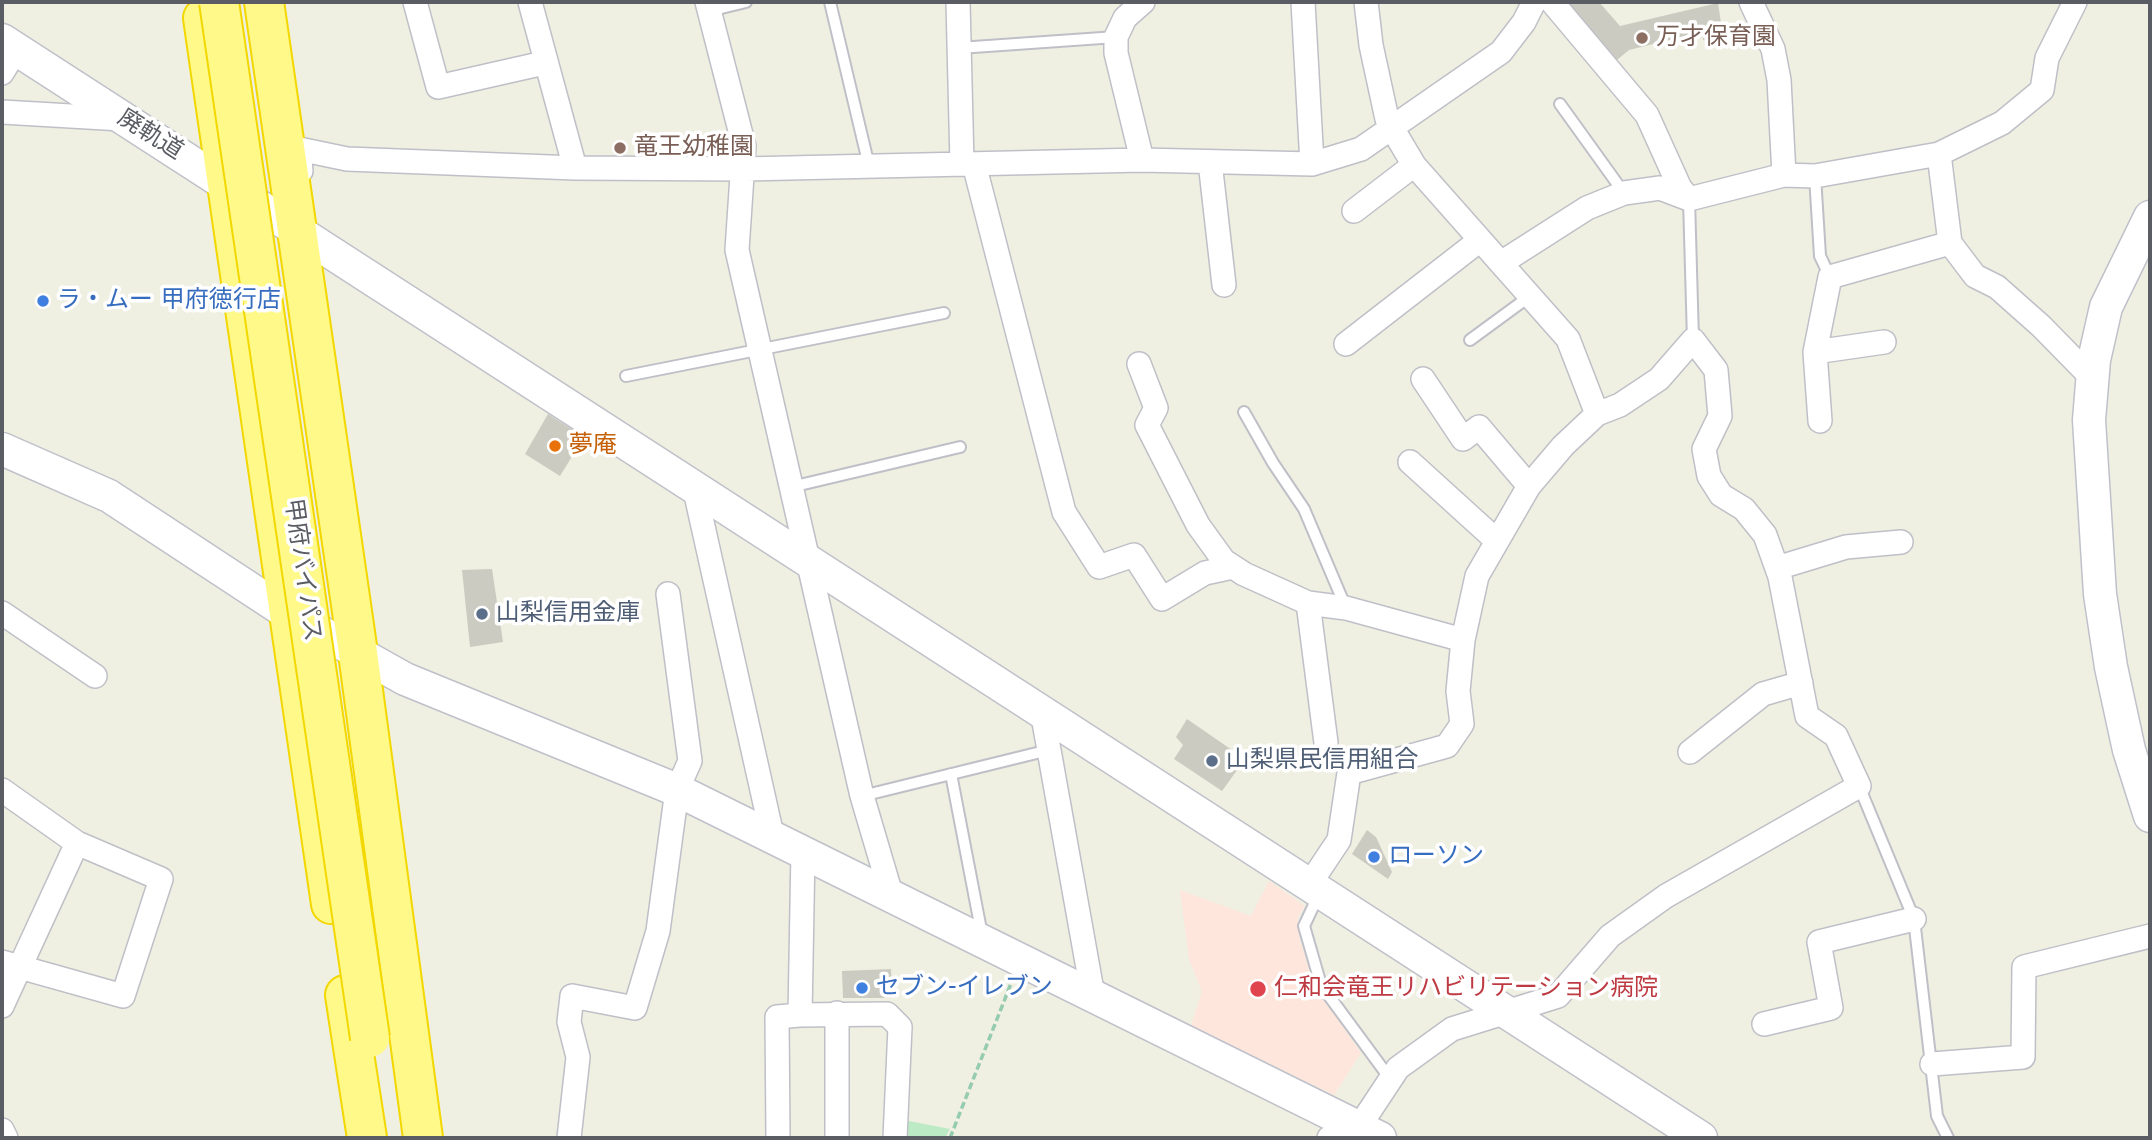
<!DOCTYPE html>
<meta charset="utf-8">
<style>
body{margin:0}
#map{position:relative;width:2152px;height:1140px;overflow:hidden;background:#efefe2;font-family:"DejaVu Sans",sans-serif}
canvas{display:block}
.frame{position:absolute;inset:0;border:4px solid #5b5d65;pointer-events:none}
</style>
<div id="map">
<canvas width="2152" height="1140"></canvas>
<div class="frame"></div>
</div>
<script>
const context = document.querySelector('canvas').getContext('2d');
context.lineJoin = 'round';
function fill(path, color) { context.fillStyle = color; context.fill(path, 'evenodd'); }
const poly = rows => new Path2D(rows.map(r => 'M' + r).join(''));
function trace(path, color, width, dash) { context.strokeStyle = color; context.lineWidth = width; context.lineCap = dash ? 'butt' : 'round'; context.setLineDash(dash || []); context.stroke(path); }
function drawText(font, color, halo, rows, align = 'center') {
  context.font = font + ' "DejaVu Sans","Noto Sans JP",sans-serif'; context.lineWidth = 7; context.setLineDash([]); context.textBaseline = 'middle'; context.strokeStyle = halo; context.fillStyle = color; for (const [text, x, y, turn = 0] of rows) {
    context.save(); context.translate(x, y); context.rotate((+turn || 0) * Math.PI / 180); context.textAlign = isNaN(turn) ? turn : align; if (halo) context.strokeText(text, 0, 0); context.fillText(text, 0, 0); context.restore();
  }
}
fill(poly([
 [1269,881,1305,906,1298,917,1299,937,1314,986,1361,1053,1334,1095,1191,1026,1202,991,1189,960,1180,890,1251,916]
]), '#fee6dd');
fill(poly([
 [904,1120,950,1129,945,1138,903,1138]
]), '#bceac5');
fill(poly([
 [1558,2,1599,2,1620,26,1718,3,1723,36,1703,40,1702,32,1629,50,1612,64],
 [548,414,584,437,560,476,525,454],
 [492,569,503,642,470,647,462,570],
 [1187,719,1245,759,1222,791,1174,759,1183,745,1176,737],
 [1367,830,1376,837,1392,872,1388,879,1352,854],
 [891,969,892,998,843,998,842,971]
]), '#cccbc1');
const lane = poly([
 [830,2,869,166],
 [709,11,746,2],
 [959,48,1116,37],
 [1560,104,1624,193],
 [1815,176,1820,256,1830,277],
 [1689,199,1693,340],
 [1470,340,1530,296],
 [626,376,944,313],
 [1244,412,1273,463,1304,509,1346,608],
 [791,487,960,447],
 [951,774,982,935],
 [1859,786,1914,919,1937,1116,1948,1138],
 [862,796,1049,750],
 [1319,894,1304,926,1321,985,1391,1080]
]);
const street = poly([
 [415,2,438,87,544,63],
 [530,2,575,168],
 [707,2,744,146,737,250,862,796,891,894],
 [958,2,962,164],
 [1303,2,1312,164],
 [1366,2,1371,45,1387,119,1392,128,1414,165,1568,339,1597,414],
 [1552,2,1647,115,1680,188,1689,199],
 [1751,2,1773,49,1779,80,1784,175],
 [2,73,16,50],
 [2,112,122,119],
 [1939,154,1950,243,1975,276,1997,287,2041,326,2092,378],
 [1142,160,1116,53,1116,37,1125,18,1143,2],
 [1210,162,1224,285],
 [974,164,1064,512,1099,567,1134,555,1162,599,1205,573,1233,567],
 [301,171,299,149,347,159,575,168,745,169,1142,160,1312,164,1361,149,1501,52,1524,22,1534,2],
 [1354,211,1414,165],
 [1501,263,1587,208,1624,193,1660,188,1689,199,1784,175,1815,176,1939,154,2002,123,2042,90,2047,58,2075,2],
 [1884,342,1815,352,1830,277,1950,243],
 [1346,344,1480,240],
 [1815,352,1820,421],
 [1139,364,1156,408,1147,425,1198,525,1224,561,1244,574,1308,603,1346,608,1463,640],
 [1423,379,1463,439,1479,427,1529,486],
 [1410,462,1497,541],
 [694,486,772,835],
 [1777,568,1846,547,1901,542],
 [1308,603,1326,743],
 [2,613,95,676],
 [1042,711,1093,996],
 [1690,752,1763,694,1801,683],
 [2,790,77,843,2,1006],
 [803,851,800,1015,887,1014,900,1027,895,1138],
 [1309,885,1339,840,1349,773,1447,746,1462,724,1458,691,1463,640,1477,576,1529,486,1563,446,1597,414,1620,405,1659,379,1693,340,1716,370,1720,416,1704,449,1709,476,1721,495,1744,509,1765,535,1780,577,1807,716,1836,736,1859,786,1666,896,1610,936,1558,996,1452,1029,1398,1068,1359,1127,1329,1138],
 [2,962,123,996,161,879,77,843],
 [837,1013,837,1138],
 [1764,1024,1831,1008,1819,942,1914,919],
 [1932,1064,2023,1057,2024,967,2150,936],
 [2,1130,6,1138],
 [569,1138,578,1057,569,1022,572,996,635,1008,658,931,677,790,690,761,668,594],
 [778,1138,777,1017,800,1015]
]);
const secondary = poly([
 [2,40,1701,1138],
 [2150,217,2106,307,2094,360,2089,420,2100,594,2111,667,2129,750,2150,816],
 [2,449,109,496,287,613,405,679,677,790,1380,1138]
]);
const highway = poly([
 [264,2,358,653,423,1138],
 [203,18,331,904],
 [345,995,367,1138]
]);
trace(lane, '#bfc0c7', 14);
trace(street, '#bfc0c7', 26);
trace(secondary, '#bfc1ca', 35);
trace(highway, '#f2d700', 42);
trace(poly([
 [950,1138,1012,981]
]), '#95cbaf', 3.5, [7, 3.5]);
trace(lane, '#fff', 10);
trace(street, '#fff', 23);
trace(secondary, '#fff', 32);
trace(highway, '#fff98a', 38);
const highwayBridge = poly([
 [219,2,370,1038]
]);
trace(highwayBridge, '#f2d700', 42, []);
trace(highwayBridge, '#fff98a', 38);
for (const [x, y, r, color] of [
 [1642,38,7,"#8d6e63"],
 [620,148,7,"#8d6e63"],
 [43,301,7,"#3f7fe0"],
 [555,446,7,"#e8710a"],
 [482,614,7,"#5c6f8a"],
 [1212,761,7,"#5c6f8a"],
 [1374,857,7,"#3f7fe0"],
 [862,988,7,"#3f7fe0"],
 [1258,989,9,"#e0444e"]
]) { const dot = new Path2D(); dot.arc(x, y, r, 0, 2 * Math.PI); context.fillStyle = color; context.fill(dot); trace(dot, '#fff', 2.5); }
drawText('24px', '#785e54', '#fff', [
 ["万才保育園",1656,38],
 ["竜王幼稚園",634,148]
], 'left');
drawText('24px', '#5b5d65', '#fff', [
 ["廃軌道",150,135,32],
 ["甲府バイパス",302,570,82]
]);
drawText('24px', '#366cbe', '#fff', [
 ["ラ・ムー 甲府徳行店",57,301],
 ["ローソン",1388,857],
 ["セブン-イレブン",876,988]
], 'left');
drawText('24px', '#c56008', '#fff', [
 ["夢庵",569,446]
], 'left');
drawText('24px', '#4e5e75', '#fff', [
 ["山梨信用金庫",496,614],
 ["山梨県民信用組合",1226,761]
], 'left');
drawText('24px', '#be3a42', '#fff', [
 ["仁和会竜王リハビリテーション病院",1274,989]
], 'left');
</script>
